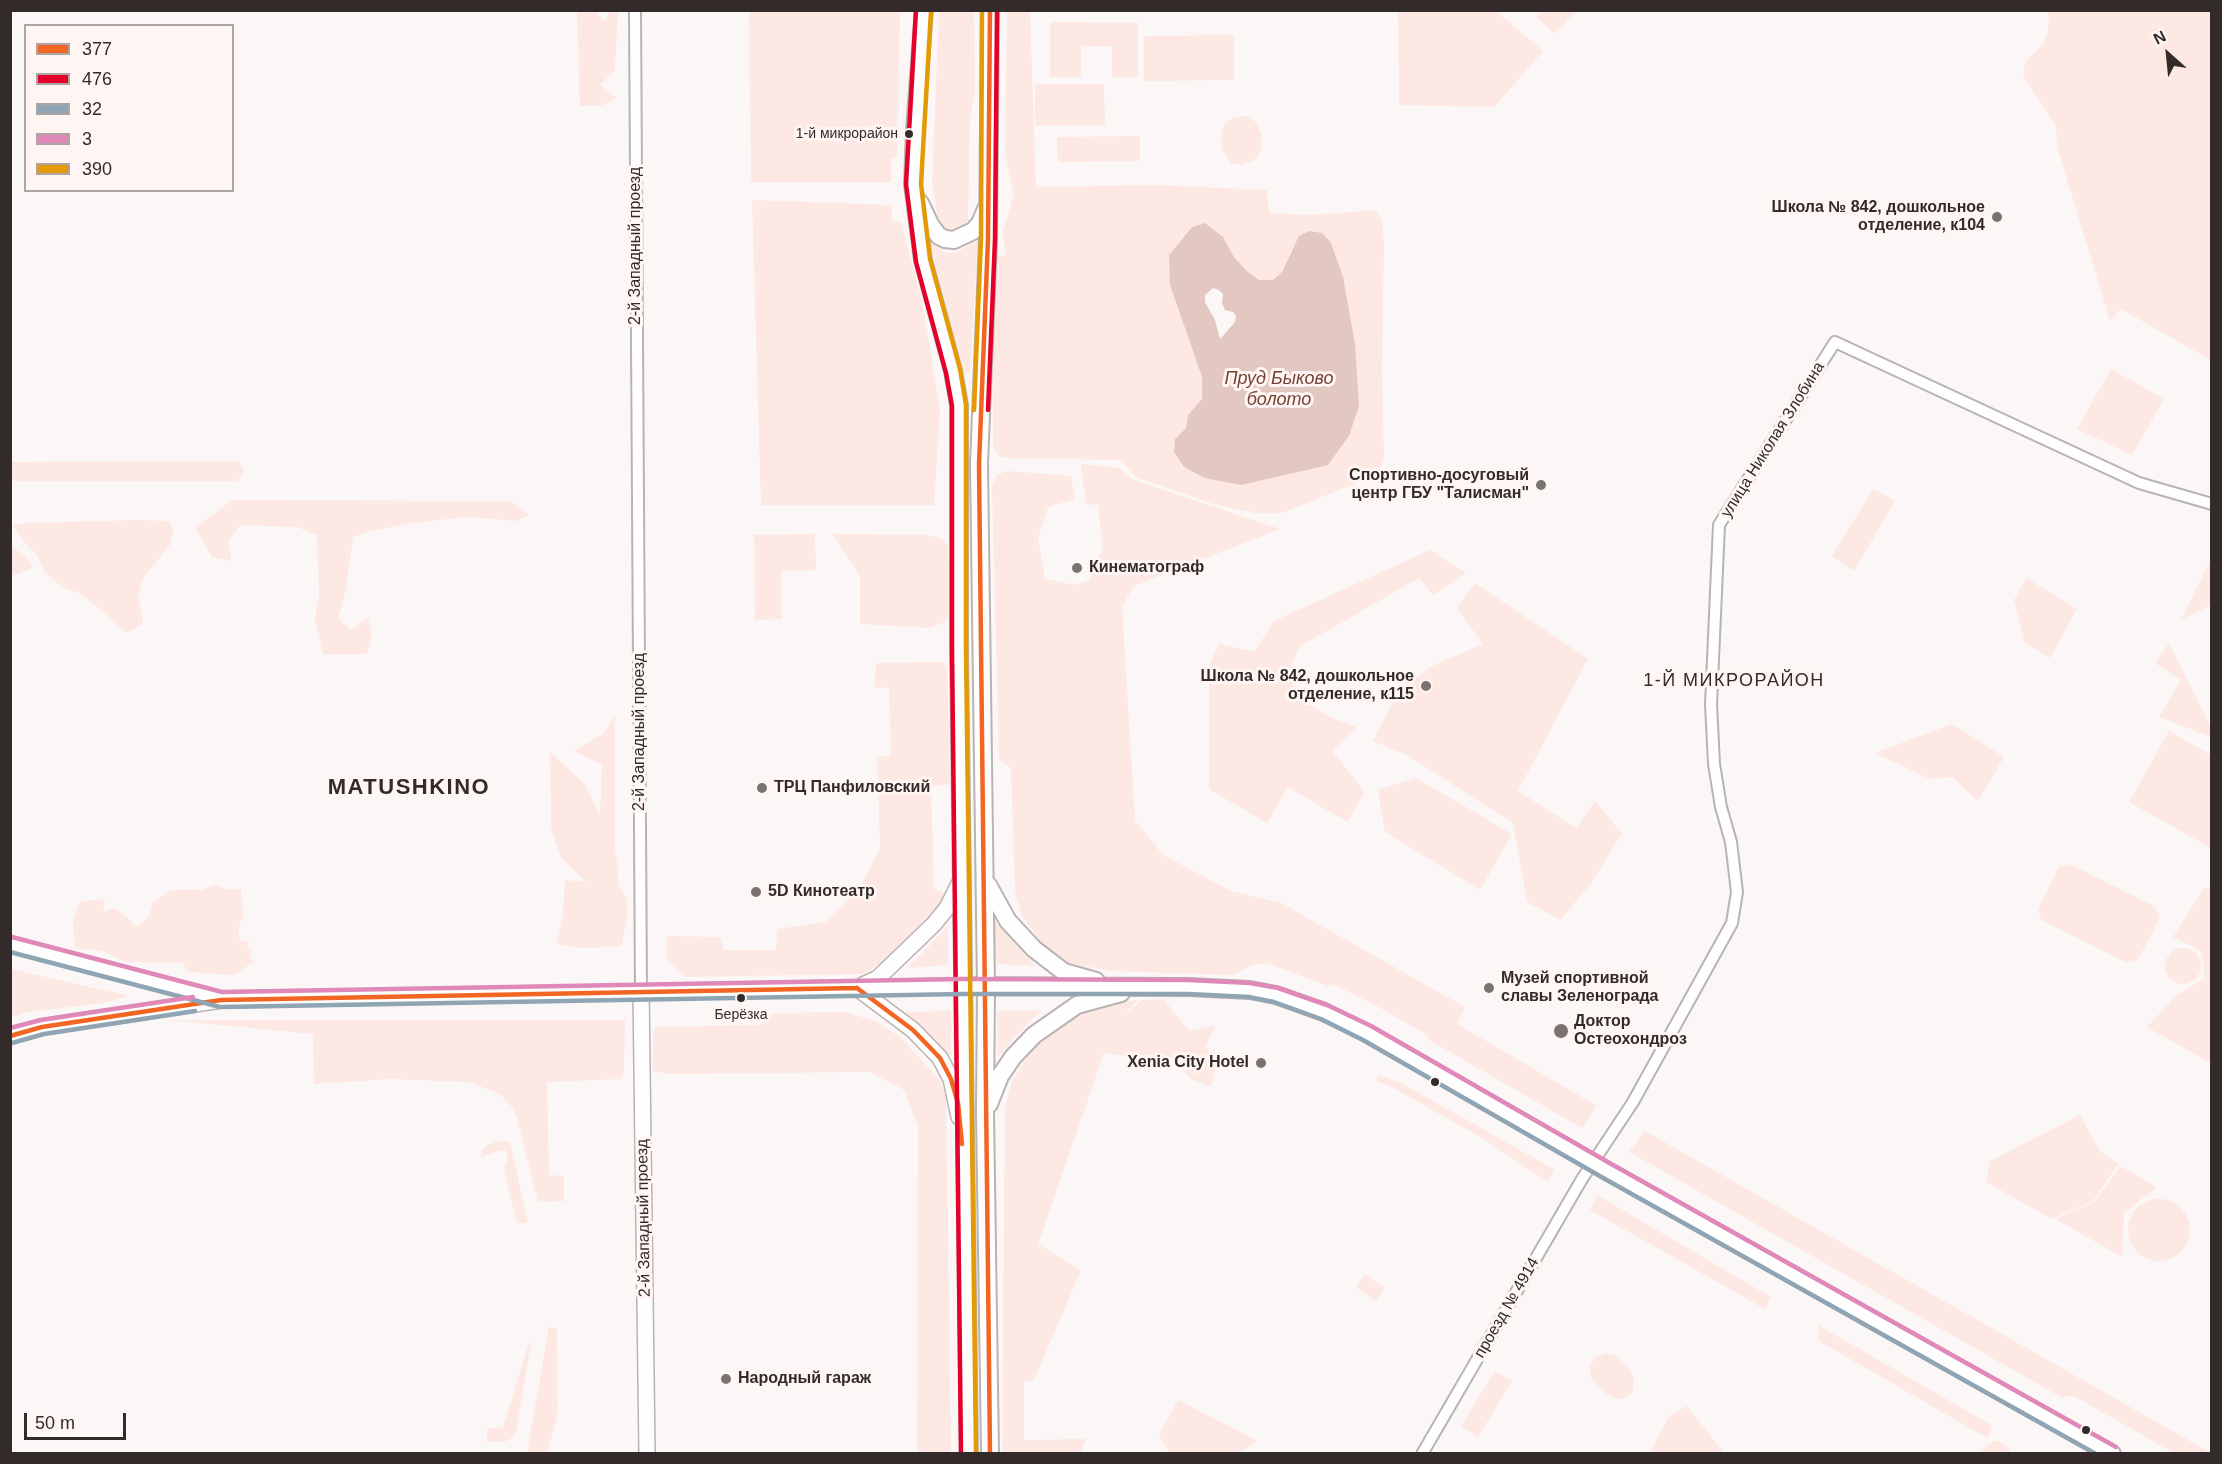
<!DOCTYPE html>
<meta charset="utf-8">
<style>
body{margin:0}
#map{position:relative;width:2222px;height:1464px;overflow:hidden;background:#fcf7f7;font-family:Helvetica,sans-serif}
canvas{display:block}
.frame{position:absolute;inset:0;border:12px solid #332b29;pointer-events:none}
.legend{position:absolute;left:24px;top:24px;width:210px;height:168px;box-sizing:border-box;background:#fff6f4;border:2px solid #ada5a3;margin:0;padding:8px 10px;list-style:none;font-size:18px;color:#332b29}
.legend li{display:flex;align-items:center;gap:12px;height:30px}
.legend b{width:30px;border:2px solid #ada5a3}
.north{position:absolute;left:2138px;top:24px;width:60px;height:60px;-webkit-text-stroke:4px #fff6f4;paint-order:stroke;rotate:333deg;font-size:16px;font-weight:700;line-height:24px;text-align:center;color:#332b29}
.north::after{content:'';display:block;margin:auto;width:21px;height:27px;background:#332b29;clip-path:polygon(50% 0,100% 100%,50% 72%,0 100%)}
.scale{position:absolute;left:24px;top:1413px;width:102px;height:27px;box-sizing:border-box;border:3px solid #332b29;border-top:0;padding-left:8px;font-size:18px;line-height:21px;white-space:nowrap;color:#332b29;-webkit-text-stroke:4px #fff6f4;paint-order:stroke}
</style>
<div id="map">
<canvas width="2222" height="1464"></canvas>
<div class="frame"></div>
<ul class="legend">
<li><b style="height:8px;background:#f26522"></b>377</li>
<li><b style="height:8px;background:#e4002b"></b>476</li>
<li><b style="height:8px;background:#90a5b4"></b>32</li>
<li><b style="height:8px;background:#e089b9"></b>3</li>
<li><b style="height:8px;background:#e39a04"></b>390</li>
</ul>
<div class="north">N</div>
<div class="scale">50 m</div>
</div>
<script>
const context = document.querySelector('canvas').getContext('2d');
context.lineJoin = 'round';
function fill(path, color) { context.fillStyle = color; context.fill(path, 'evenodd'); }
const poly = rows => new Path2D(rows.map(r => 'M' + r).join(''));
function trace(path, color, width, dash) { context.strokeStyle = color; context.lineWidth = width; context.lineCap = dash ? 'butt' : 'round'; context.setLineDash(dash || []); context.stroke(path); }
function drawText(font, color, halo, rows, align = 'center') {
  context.font = font + ' Helvetica,sans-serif'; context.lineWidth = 6; context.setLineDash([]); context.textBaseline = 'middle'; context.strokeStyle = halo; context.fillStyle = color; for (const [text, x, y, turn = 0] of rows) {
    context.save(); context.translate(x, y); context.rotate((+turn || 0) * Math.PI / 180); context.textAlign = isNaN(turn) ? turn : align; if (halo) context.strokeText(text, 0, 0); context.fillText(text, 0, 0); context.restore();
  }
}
fill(poly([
 [577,11,597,11,598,15,606,21,609,11,618,11,615,70,600,85,617,98,600,106,580,106],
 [749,11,900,11,897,156,891,159,891,182,751,182],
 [939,11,974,11,975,92,970,118,968,220,961,228,952,230,944,229,938,219,932,183],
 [1007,11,1030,11,1036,187,1157,185,1267,190,1269,213,1311,215,1375,210,1382,220,1384,244,1382,369,1384,459,1380,470,1369,478,1282,513,1257,513,1216,505,1135,477,1121,460,1003,458,996,453,993,444,992,256,1005,255,1003,231,1014,195,1005,155],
 [1192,227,1223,237,1234,257,1248,272,1259,280,1273,280,1282,272,1294,245,1359,406,1349,436,1328,465,1174,452,1175,439,1186,427,1188,415,1202,399,1202,377,1170,285,1169,254],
 [1398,11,1496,11,1543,51,1494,107,1399,105],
 [1542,11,1542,10,1576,11,1555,34,1536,17],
 [2047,11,2211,11,2211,360,2121,309,2110,321,2057,146,2056,126,2023,76,2025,62,2044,43,2048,30,2049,16],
 [1050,22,1138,23,1138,77,1112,77,1112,46,1081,46,1081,77,1050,77],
 [1234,35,1234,80,1144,81,1144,36],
 [1035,84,1104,84,1105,125,1035,126],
 [1247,116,1257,123,1261,134,1262,145,1259,155,1253,161,1241,165,1231,163,1222,150,1221,137,1224,124,1234,117],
 [1140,136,1140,161,1058,162,1057,137],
 [752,200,892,205,892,220,901,222,922,301,940,410,934,505,761,505],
 [978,239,970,371,965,375,962,372,930,241,943,252,950,253,957,252],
 [2111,369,2164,399,2132,455,2077,429],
 [239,461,244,471,242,476,237,481,11,481,11,462],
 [1081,464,1119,468,1134,480,1280,529,1134,586,1122,606,1135,820,1163,855,1231,891,1281,903,1465,1007,1457,1024,1597,1106,1582,1128,1429,1040,1427,1035,1384,1010,1333,984,1328,986,1267,963,1252,965,1233,975,1110,971,1069,963,1042,943,1022,916,1015,892,1011,768,999,759,992,486,997,475,1007,471,1071,476,1075,499,1048,507,1038,538,1045,579,1074,585,1091,580,1092,568,1103,548,1098,505,1086,504],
 [1873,489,1895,501,1854,571,1832,556],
 [230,500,511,501,529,515,516,521,467,517,412,523,370,531,353,537,346,590,338,618,351,630,368,617,372,635,367,654,323,654,315,620,319,594,317,535,297,527,240,525,229,540,231,561,212,557,195,527,221,509],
 [137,520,170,521,173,533,170,545,143,578,138,597,143,617,142,624,127,633,90,601,79,593,62,587,43,570,38,556,24,542,13,525,28,523],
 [815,534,816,570,781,571,782,619,755,620,754,535],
 [832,534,926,535,941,538,948,545,949,616,943,623,930,628,860,624,860,576],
 [11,546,25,556,34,568,11,576],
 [1430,550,1466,573,1433,595,1419,578,1299,647,1288,675,1299,699,1333,718,1356,727,1332,751,1365,792,1347,822,1288,787,1267,823,1209,789,1209,666,1219,644,1254,652,1274,621],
 [2211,558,2211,605,2181,620],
 [2026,578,2077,609,2050,658,2024,642,2014,600],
 [1475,583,1588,659,1518,791,1576,828,1595,801,1622,833,1593,881,1560,920,1527,902,1513,823,1407,755,1373,741,1398,692,1432,666,1483,644,1457,608],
 [2169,643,2211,728,2211,737,2159,717,2181,680,2155,663],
 [942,662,947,667,950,784,931,786,934,889,949,895,885,961,862,974,685,977,666,958,667,936,720,937,724,950,776,950,777,929,825,922,860,888,880,848,877,757,891,756,889,688,875,687,876,663],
 [615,714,615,849,618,868,618,885,626,897,628,912,622,944,614,947,582,948,557,944,563,915,565,880,586,882,561,858,551,827,550,752,585,784,600,816,602,765,574,751,604,733],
 [1952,724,2004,757,1978,801,1952,777,1930,779,1875,753],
 [2169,731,2211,755,2211,848,2129,802],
 [1416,778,1512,834,1480,890,1385,832,1378,790],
 [2070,864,2154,906,2160,917,2138,960,2127,963,2041,920,2038,909,2059,867],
 [214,885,227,889,241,889,243,916,238,930,240,940,250,942,246,948,252,950,252,955,249,958,255,961,234,975,189,972,182,963,125,962,102,951,75,948,73,922,80,901,105,899,103,912,114,908,126,916,136,927,148,918,153,902,171,890,201,890],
 [2211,886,2212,1060,2208,1062,2147,1027,2177,995,2205,978,2201,951,2173,937,2203,889],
 [994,920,1000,926,1035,966,998,964,995,957],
 [948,926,948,965,907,968,928,947],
 '2165 966a18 18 0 1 1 36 0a18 18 0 1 1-36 0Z',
 [11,969,129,996,104,1003,28,1012,11,1017],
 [1163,999,1190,1031,1215,1025,1206,1047,1217,1063,1211,1087,1191,1079,1174,1061,1104,1053,1038,1244,1081,1270,1034,1380,1024,1382,1024,1440,1086,1439,1080,1453,1002,1454,1005,1107,1013,1079,1027,1057,1059,1023,1091,1004,1138,1000,1121,1018,1142,1000],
 [1042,1010,1013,1039,998,1057,997,1011],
 [951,1011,951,1056,903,1012],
 [844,1012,875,1021,899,1036,940,1080,946,1098,951,1453,917,1453,918,1127,904,1090,870,1072,669,1074,653,1071,653,1033,656,1027,758,1025,774,1013],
 [168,1020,625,1020,624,1072,621,1079,547,1082,549,1175,564,1176,564,1201,538,1202,517,1118,512,1107,500,1094,469,1082,391,1079,314,1084,313,1034],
 [1379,1075,1400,1082,1555,1170,1547,1182,1479,1136,1393,1088,1375,1080],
 [2080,1115,2100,1151,2118,1164,2093,1201,2052,1219,1986,1182,1990,1161],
 [1645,1131,2211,1453,2174,1453,2074,1396,2061,1397,1629,1152],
 [495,1140,510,1142,528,1223,517,1223,503,1166,507,1165,507,1151,497,1151,481,1157,482,1149],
 [2120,1166,2157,1187,2124,1213,2122,1257,2056,1219,2095,1201],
 [1597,1195,1771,1297,1765,1309,1590,1210],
 '2128 1230a31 31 0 1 1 62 0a31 31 0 1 1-62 0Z',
 [1365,1274,1385,1288,1376,1301,1356,1287],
 [1818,1325,1993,1426,1987,1438,1819,1341],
 [549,1326,557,1330,557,1335,558,1413,547,1453,527,1453],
 [529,1342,531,1344,516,1432,512,1438,504,1442,487,1442,487,1429,503,1427],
 [1606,1353,1615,1355,1626,1366,1633,1375,1634,1382,1633,1391,1625,1398,1618,1399,1608,1395,1591,1378,1590,1367,1595,1357],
 [1495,1371,1512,1381,1478,1437,1461,1426],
 [1178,1400,1254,1439,1256,1442,1238,1453,1169,1453,1159,1435],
 [1687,1406,1724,1453,1650,1453,1669,1416],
 [1993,1441,2000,1442,2010,1450,2011,1453,1979,1453]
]), '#fde8e3');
fill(poly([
 [1205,223,1223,237,1234,257,1248,272,1259,280,1273,280,1282,272,1299,236,1309,231,1322,233,1331,243,1343,277,1355,344,1359,406,1349,436,1328,465,1241,485,1205,478,1184,467,1174,452,1175,439,1186,428,1188,415,1202,399,1202,377,1170,285,1169,255,1192,227],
 [1213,288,1219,290,1223,294,1222,303,1225,310,1233,312,1236,316,1235,322,1220,339,1215,320,1205,302,1205,295]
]), '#e2c8c1');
const street = poly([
 [635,10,641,991],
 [1422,1454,1582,1179,1633,1102,1732,923,1737,892,1731,842,1721,807,1714,764,1711,704,1719,525,1835,342,2139,483,2212,504]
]);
const secondary = poly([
 [10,944,215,998],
 [863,985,878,978,934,924,947,908,961,880],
 [857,988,913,1030,940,1058,951,1079,959,1117],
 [641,991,647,1454],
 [10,1036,42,1027,221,1000,963,986]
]);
const primary = poly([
 [924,10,915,129,913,184,923,260,953,371,959,405,959,649,969,1454],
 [920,203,931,226,939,236,945,239,954,240,973,231,980,223,987,207],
 [988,885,1008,921,1034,949,1064,972,1096,981],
 [976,986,1188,987,1250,990,1276,995,1324,1012,1367,1033,1609,1172,2112,1454],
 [989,1104,1000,1076,1013,1057,1034,1035,1077,1005,1121,993],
 [990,1454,985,1112,986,986,979,464,988,239,990,10]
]);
trace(street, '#b9b3b2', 14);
trace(secondary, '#b9b3b2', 18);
trace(primary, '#b9b3b2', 20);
trace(street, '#fffefe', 10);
trace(secondary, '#fffefe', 15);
trace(primary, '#fffefe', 16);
trace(poly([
 [857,988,913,1030,940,1058,951,1079,958,1103,962,1144],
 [10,1036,42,1027,221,1000,857,988],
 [990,1454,979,464,988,239,990,10]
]), '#f26522', 4.5);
trace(poly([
 [916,10,906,184,916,262,946,373,952,406,952,649,961,1454],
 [988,410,995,239,997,10]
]), '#e4002b', 4.5);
trace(poly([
 [10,952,220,1007,963,994,1188,994,1249,997,1274,1002,1321,1019,1363,1040,1605,1179,2096,1454],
 [12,1043,44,1034,195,1011]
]), '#90a5b4', 4.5);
trace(poly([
 [12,937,222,992,963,979,1188,980,1250,983,1278,988,1327,1005,1371,1026,1613,1165,2116,1447],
 [10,1028,41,1020,193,997]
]), '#e089b9', 4.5);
trace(poly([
 [931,11,921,184,930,259,960,369,966,405,966,649,976,1454],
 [974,410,981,239,982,10]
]), '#e39a04', 4.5);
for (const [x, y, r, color] of [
 [909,134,5,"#332b29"],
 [1997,217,6,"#797271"],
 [1541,485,6,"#797271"],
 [1077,568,6,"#797271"],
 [1426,686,6,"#797271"],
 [762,788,6,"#797271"],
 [756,892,6,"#797271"],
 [1489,988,6,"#797271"],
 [741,998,5,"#332b29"],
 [1561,1031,8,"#797271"],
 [1261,1063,6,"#797271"],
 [1435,1082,5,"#332b29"],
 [726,1379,6,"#797271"],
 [2086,1430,5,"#332b29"]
]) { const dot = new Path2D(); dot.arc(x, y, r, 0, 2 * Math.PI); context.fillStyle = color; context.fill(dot); trace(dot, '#fff6f4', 2); }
drawText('14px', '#332b29', '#fff6f4', [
 ["1-й микрорайон",898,134],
 ["Берёзка",741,1015,"center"]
], 'right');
drawText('bold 16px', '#332b29', '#fff6f4', [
 ["Школа № 842, дошкольное",1985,208,"right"],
 ["отделение, к104",1985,226,"right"],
 ["Спортивно-досуговый",1529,476,"right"],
 ["центр ГБУ \"Талисман\"",1529,494,"right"],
 ["Кинематограф",1089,568],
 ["Школа № 842, дошкольное",1414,677,"right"],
 ["отделение, к115",1414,695,"right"],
 ["ТРЦ Панфиловский",774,788],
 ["5D Кинотеатр",768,892],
 ["Музей спортивной",1501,979],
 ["славы Зеленограда",1501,997],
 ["Доктор",1574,1022],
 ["Остеохондроз",1574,1040],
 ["Xenia City Hotel",1249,1063,"right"],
 ["Народный гараж",738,1379]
], 'left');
drawText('16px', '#332b29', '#fff6f4', [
 ["2-й Западный проезд",636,246,-90],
 ["улица Николая Злобина",1773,440,-58],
 ["2-й Западный проезд",640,732,-90],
 ["2-й Западный проезд",644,1218,-91],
 ["проезд № 4914",1507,1308,-60]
]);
drawText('italic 18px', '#744235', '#fff6f4', [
 ["Пруд Быково",1279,379],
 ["болото",1279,400]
]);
context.letterSpacing = '1.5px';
drawText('18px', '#332b29', '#fff6f4', [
 ["1-Й МИКРОРАЙОН",1734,681]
]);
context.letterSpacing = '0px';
context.letterSpacing = '1.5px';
drawText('bold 22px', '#332b29', '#fff6f4', [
 ["MATUSHKINO",409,788]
]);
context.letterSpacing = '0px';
</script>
